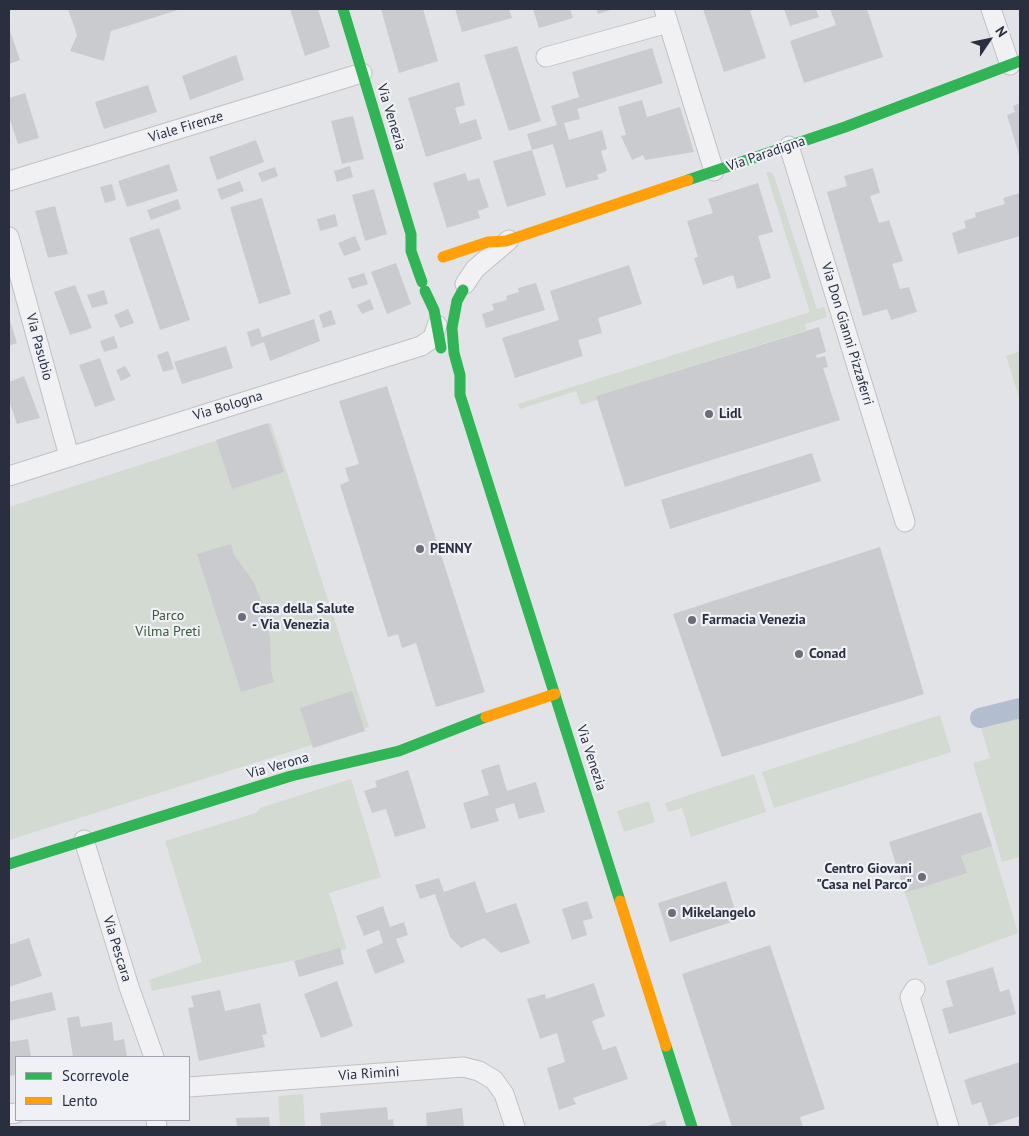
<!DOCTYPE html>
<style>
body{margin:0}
#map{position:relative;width:1029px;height:1136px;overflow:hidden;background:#e2e3e6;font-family:"PT Sans",sans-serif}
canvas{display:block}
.frame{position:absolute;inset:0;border:10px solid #292f3f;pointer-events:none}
.legend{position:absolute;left:15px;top:1056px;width:175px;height:65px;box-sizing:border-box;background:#eff1f6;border:1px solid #a0a3ad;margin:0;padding:6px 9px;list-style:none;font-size:15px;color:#292f3f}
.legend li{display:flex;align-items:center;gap:10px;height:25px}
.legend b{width:25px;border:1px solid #a0a3ad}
.north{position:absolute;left:964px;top:15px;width:50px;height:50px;-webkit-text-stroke:4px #eff1f6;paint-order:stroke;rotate:56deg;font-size:14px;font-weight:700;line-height:20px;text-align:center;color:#292f3f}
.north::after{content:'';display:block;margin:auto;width:18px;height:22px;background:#292f3f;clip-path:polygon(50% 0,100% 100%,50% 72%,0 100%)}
</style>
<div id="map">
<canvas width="1029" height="1136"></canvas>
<div class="frame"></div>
<ul class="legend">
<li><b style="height:6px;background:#30b455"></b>Scorrevole</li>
<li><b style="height:6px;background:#ff9f0a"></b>Lento</li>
</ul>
<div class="north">N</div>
</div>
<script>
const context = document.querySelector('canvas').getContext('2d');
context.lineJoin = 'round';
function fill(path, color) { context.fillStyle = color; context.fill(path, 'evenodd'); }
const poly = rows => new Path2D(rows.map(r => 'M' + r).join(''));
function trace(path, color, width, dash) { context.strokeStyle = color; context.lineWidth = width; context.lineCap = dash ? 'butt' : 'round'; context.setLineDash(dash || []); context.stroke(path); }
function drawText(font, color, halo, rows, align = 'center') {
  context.font = font + ' "PT Sans",sans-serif'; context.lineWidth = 4.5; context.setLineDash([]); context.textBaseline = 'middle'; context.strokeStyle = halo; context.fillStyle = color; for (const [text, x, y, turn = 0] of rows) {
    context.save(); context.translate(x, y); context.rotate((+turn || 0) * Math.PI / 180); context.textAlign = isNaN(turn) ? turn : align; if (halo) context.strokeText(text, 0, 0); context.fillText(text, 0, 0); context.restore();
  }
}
fill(poly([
 [766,172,771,172,774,176,817,309,824,307,827,317,805,324,807,330,596,396,597,400,581,405,576,391,520,409,518,404,810,312],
 [1020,351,1020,400,1006,356],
 [271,423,369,727,9,840,9,507],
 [940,715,951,752,774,808,762,772],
 [1020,715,1020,857,1002,862,973,763,990,758,979,721],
 [754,774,766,812,691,837,682,808,668,812,665,803],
 [351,779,381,877,329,893,347,949,152,991,149,980,202,962,165,841,256,813,260,808],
 [649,801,655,822,624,832,617,811],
 [992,846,1018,933,929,966,905,893,966,873,961,856],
 [303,1094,305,1127,280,1127,278,1096]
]), '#d2dad2');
trace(poly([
 [980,718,1020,708]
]), '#b2bdd0', 20);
fill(poly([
 [68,9,181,9,111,31,104,61,70,51,77,35],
 [290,9,318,9,330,47,305,56],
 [381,9,423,9,438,61,399,73],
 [455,9,509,9,512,18,462,32],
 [533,9,570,9,573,18,539,28],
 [596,9,614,9,598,14],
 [703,9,756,9,750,11,766,58,724,72],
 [784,9,816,9,819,17,790,26],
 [830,9,867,9,883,57,804,83,790,41,836,25],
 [9,28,20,60,9,64],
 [517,46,541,121,509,131,484,55],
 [652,48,663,83,577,109,580,119,564,123,569,140,602,130,607,149,601,151,607,171,597,175,599,179,566,188,553,144,532,150,546,195,507,207,493,161,532,150,527,134,557,125,551,106,579,97,572,72],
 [236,55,244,80,190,100,182,76],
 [459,82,465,105,455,108,460,124,476,119,482,139,426,157,408,98],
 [148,85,157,112,104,129,95,102],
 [25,93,39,138,18,144,9,117,9,98],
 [642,100,647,117,680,107,694,152,645,160,643,155,632,160,621,136,626,135,618,107],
 [1020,103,1020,158,1007,115,1015,112,1013,106],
 [353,116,364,159,342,164,331,121],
 [256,140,264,162,217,180,209,157],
 [169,164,178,191,127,207,118,181],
 [350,166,353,177,337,182,334,171],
 [275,167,278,176,262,182,258,173],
 [873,168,880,193,870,196,879,223,889,220,903,261,892,264,900,289,909,287,917,312,891,320,887,309,863,316,827,192,847,186,844,176],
 [465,173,468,181,479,178,489,207,478,211,480,218,447,228,433,183],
 [240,181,244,191,221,200,217,189],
 [758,183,773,232,758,236,771,278,737,289,733,275,703,285,694,258,698,257,687,221,713,213,708,199],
 [112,184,116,200,105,203,100,187],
 [374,189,387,234,365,241,352,195],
 [1020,193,1020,236,958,254,952,233,966,228,964,221,976,217,975,213,1005,204,1003,198],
 [262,198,291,294,259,304,230,207],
 [178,199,181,209,151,220,147,210],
 [55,206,68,254,48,258,35,211],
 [335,214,338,226,320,231,317,219],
 [159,228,190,320,160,330,129,238],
 [355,236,361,250,344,256,338,243],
 [396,263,411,304,387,314,371,272],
 [629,265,642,304,598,318,602,333,578,340,583,356,515,378,502,338,559,320,550,291],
 [364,273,368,284,352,289,348,278],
 [536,283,545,310,486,328,482,314,494,310,492,304,507,300,506,296,519,292,518,288],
 [75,285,92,328,70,335,54,292],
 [104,290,108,304,92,308,87,295],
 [370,299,374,309,362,314,357,305],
 [128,309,134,323,120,328,114,315],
 [331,310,336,324,323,328,319,315],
 [9,318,17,343,9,346],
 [314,319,320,341,270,361,264,342,251,347,247,332,259,328,262,337],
 [819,327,826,352,816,355,817,358,825,356,828,367,823,368,840,420,625,487,596,396],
 [114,336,118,348,104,352,100,341],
 [226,346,233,368,182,384,174,362],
 [168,351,174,369,163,372,157,355],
 [100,358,115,400,95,407,79,365],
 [125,366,131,376,121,381,116,370],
 [24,376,40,418,17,424,9,400,9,382],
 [387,386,485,692,436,707,416,643,402,648,398,634,388,637,340,485,349,481,345,468,359,464,339,401],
 [268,423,284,472,232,489,216,440],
 [812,453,821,481,670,529,661,500],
 [231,544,234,555,253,581,264,607,270,637,271,671,274,682,241,692,197,554],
 [880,547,924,694,722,757,673,614],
 [352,691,365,731,313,748,300,708],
 [499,764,507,791,536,782,545,812,519,819,514,803,495,809,499,821,471,829,463,803,489,795,481,770],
 [408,770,426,828,395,837,386,809,372,813,364,791,377,787,375,781],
 [981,812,992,846,961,856,967,873,905,893,889,842],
 [439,878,444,892,475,881,486,913,516,903,530,943,501,953,484,938,461,948,450,937,435,894,420,899,415,885],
 [726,881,738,920,670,942,658,903],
 [587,901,593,918,583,921,587,935,572,940,562,909],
 [383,906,390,927,404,922,408,935,396,939,405,962,375,974,366,950,383,943,379,930,364,936,356,916],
 [29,938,42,976,9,987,9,945],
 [770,945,825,1109,800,1117,803,1127,732,1127,682,974],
 [340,948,344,964,299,977,294,961],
 [993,967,1000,992,1009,989,1016,1014,949,1034,942,1009,953,1006,946,981],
 [337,981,353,1026,321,1038,304,994],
 [594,983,605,1016,592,1021,603,1050,616,1046,628,1079,573,1098,576,1104,559,1110,547,1068,565,1062,557,1033,540,1039,527,999,545,994,546,999],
 [220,990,225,1011,260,1003,267,1034,262,1035,265,1047,199,1061,188,1008,194,1007,191,996],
 [52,992,56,1010,9,1021,9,1002],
 [79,1016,81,1027,112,1022,114,1041,124,1039,127,1057,73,1057,67,1018],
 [28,1039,31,1057,16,1057,16,1075,9,1076,9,1042],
 [1020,1062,1020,1116,989,1126,981,1102,972,1105,964,1080],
 [387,1107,388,1120,393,1119,394,1127,321,1127,320,1113],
 [462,1108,464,1127,427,1127,426,1113],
 [269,1117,270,1127,237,1127,236,1118],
 [665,1120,667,1127,644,1127]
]), '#cacbce');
const street = poly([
 [664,9,714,171],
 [991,9,1010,65],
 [546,57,668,23],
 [789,146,905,522],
 [9,181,362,73],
 [9,237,69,456],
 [465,284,475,269,509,240],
 [9,476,421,346,433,338,437,325],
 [84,840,129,987,154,1057],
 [915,989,910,997,949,1127],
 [189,1087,463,1067,479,1071,494,1080,504,1094,515,1127],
 [9,1114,16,1113],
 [156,1120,157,1127]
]);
trace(street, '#c0c1c4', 21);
trace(street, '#f1f1f3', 19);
trace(poly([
 [343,9,411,234,411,251,422,282],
 [688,180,845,127,1020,61],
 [463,290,457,301,452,328,454,353,460,375,460,395,620,901],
 [425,291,434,310,441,348],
 [9,864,291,776,399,751,486,717],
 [666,1046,692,1127]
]), '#30b455', 11);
trace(poly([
 [443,257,488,242,506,241,688,180],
 [486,717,555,694],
 [620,901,666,1046]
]), '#ff9f0a', 11);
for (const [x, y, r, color] of [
 [709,414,5,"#6a6e79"],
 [420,549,5,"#6a6e79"],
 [242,617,5,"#6a6e79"],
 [692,620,5,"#6a6e79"],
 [799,654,5,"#6a6e79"],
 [922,877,5,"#6a6e79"],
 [672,913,5,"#6a6e79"]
]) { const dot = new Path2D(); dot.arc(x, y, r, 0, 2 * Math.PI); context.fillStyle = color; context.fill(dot); trace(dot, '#eff1f6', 2); }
drawText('14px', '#292f3f', '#eff1f6', [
 ["Via Venezia",391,117,73],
 ["Viale Firenze",186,127,-17],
 ["Via Paradigna",766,154,-19],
 ["Via Don Gianni Pizzaferri",847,334,73],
 ["Via Pasubio",39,347,75],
 ["Via Bologna",228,406,-17],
 ["Via Venezia",591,758,72],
 ["Via Verona",278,766,-16],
 ["Via Pescara",117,949,73],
 ["Via Rimini",369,1074,-4]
]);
drawText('bold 14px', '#292f3f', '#eff1f6', [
 ["Lidl",719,414],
 ["PENNY",430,549],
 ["Casa della Salute",252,609],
 ["- Via Venezia",252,625],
 ["Farmacia Venezia",702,620],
 ["Conad",809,654],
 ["Centro Giovani",912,869,"right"],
 ["\"Casa nel Parco\"",912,885,"right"],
 ["Mikelangelo",682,913]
], 'left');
drawText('14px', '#3a5a37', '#eff1f6', [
 ["Parco",168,616],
 ["Vilma Preti",168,632]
]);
</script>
